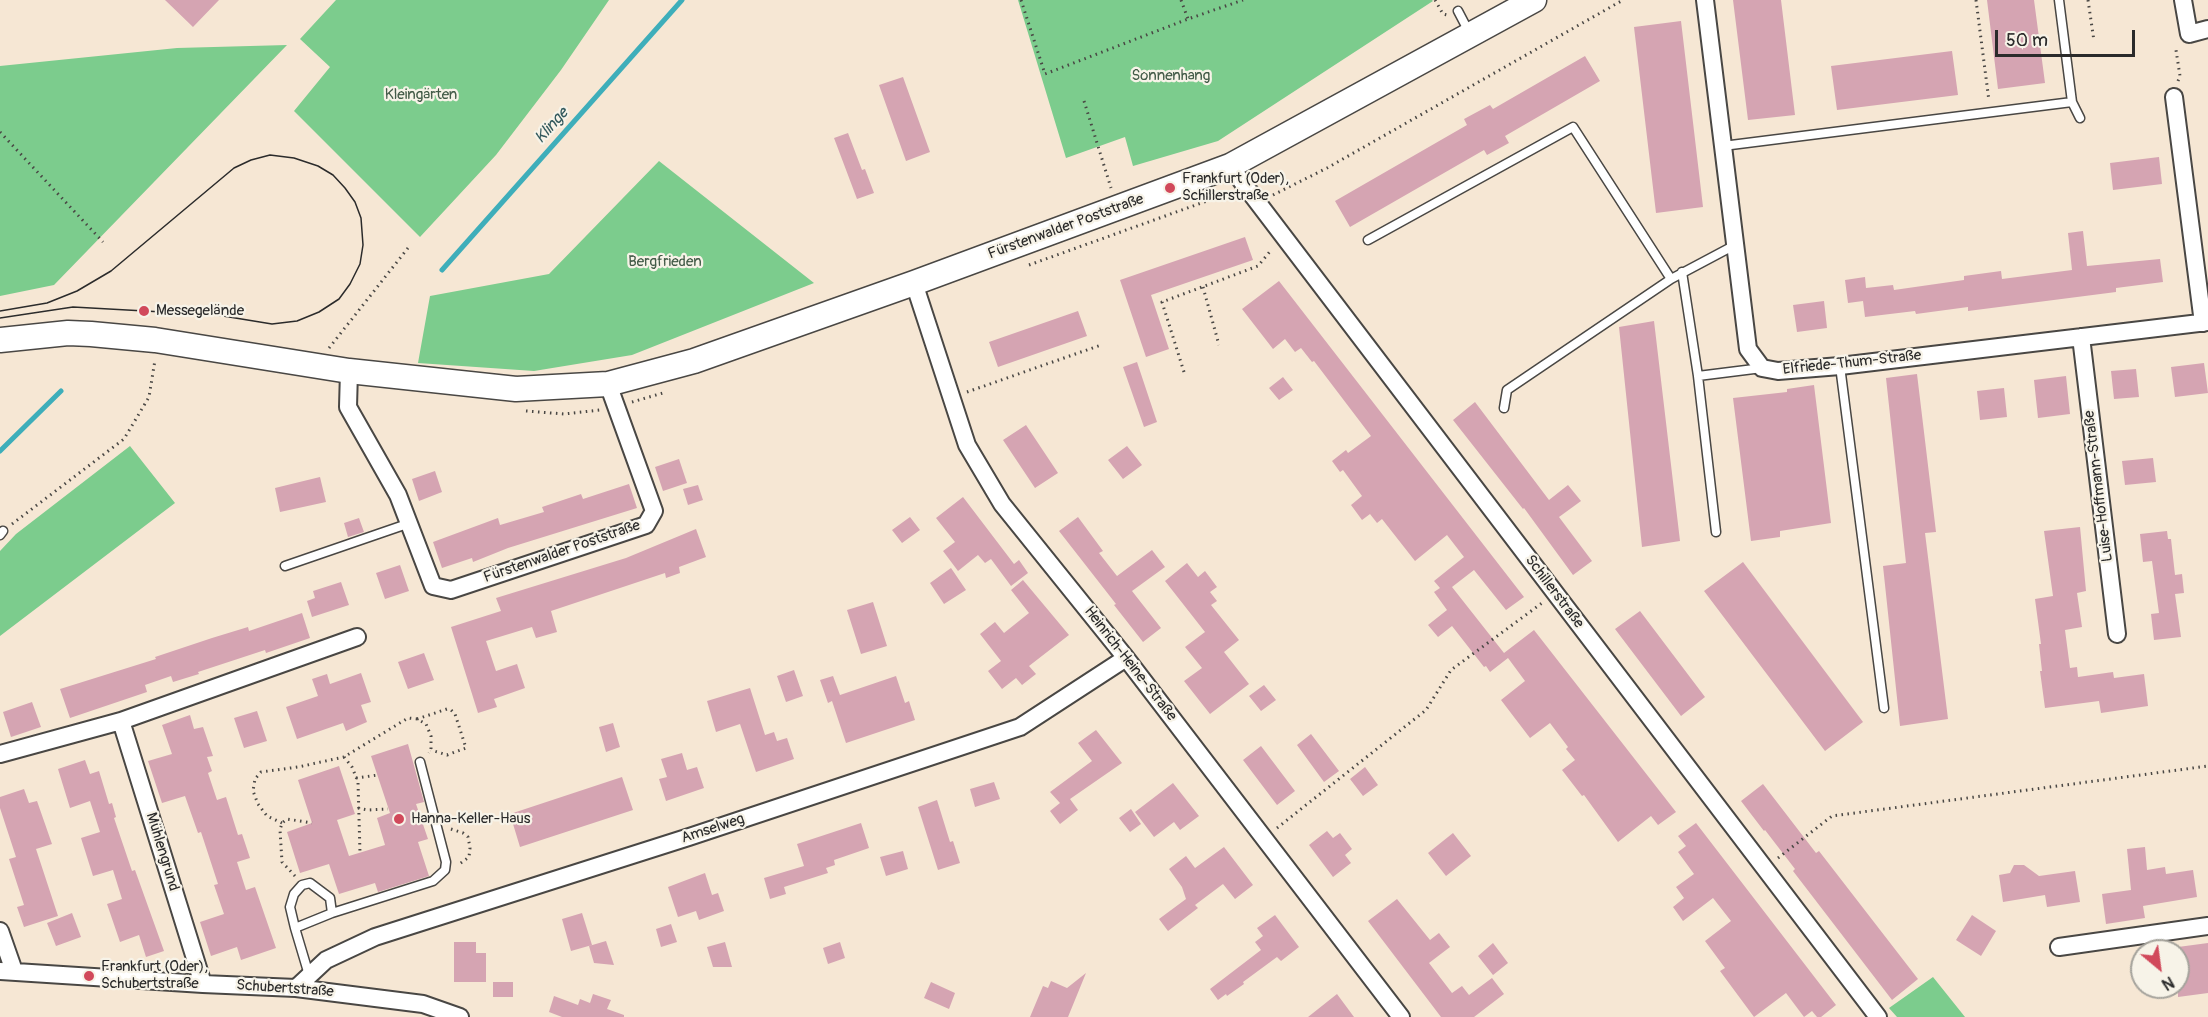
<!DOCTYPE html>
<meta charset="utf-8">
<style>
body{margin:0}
#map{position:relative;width:2208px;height:1017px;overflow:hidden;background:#f6e7d4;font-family:Pangolin,sans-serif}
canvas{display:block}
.north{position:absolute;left:2130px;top:939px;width:60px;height:60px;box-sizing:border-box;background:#f7f3e8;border:2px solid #a5a39c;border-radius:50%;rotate:151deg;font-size:16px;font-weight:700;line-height:24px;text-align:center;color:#2b2b2b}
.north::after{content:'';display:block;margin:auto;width:21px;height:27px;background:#d1495b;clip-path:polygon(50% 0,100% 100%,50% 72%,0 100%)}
.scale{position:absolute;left:1995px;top:30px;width:140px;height:27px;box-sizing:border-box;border:3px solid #2b2b2b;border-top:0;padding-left:8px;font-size:18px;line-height:21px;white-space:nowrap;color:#2b2b2b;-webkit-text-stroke:4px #f7f3e8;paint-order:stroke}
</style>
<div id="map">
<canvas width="2208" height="1017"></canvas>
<div class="north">N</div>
<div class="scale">50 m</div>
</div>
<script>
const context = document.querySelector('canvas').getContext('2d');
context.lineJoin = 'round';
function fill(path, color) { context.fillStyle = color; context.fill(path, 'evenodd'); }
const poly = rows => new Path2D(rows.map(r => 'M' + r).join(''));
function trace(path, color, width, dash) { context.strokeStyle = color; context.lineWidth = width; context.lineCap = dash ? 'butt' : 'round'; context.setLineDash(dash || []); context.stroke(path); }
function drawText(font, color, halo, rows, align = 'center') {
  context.font = font + ' Pangolin,sans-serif'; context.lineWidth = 4.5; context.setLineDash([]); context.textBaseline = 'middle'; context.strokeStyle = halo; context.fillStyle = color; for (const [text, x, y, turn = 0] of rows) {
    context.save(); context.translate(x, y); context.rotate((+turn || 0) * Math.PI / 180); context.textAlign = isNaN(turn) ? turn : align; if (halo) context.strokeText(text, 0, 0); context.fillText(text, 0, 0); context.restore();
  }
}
fill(poly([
 [336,0,609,0,561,70,496,155,420,237,294,111,330,67,300,39],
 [1018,0,1432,0,1433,1,1218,141,1133,166,1125,137,1066,158],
 [287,45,54,285,0,296,0,66,177,48],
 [659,161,814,283,632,355,534,371,418,363,430,296,549,274],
 [130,446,175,503,0,636,0,551,16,534],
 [1933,977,1965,1017,1897,1017,1889,1008]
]), '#7ccc8d');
trace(poly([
 [442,270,682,0],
 [0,451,61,391]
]), '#3eaeba', 5);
fill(poly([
 [165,0,219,0,193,27],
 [1733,0,1781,0,1795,115,1748,120],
 [1987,0,2034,0,2045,83,1998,89],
 [1681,21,1703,207,1656,213,1634,27],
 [1952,51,1958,95,1837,110,1831,66],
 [1585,56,1600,81,1505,136,1509,143,1487,155,1484,150,1350,227,1335,201,1467,125,1464,119,1490,105,1493,109],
 [903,77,930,152,906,161,879,85],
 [848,133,862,170,865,169,874,193,857,199,834,138],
 [2159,157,2162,184,2113,190,2110,163],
 [2083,231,2087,266,2160,259,2163,282,2116,288,2116,292,1968,311,1968,307,1916,314,1915,311,1865,317,1863,301,1848,303,1845,280,1865,277,1866,288,1893,285,1894,290,1964,280,1964,276,2001,271,2002,279,2072,270,2068,233],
 [1245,237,1253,260,1151,295,1169,349,1146,357,1120,280],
 [1279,281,1524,597,1506,610,1474,570,1452,587,1504,653,1534,630,1676,812,1658,825,1651,816,1618,842,1584,795,1582,796,1562,770,1575,760,1566,749,1568,747,1550,723,1530,738,1501,700,1525,681,1508,658,1490,672,1486,666,1484,667,1452,626,1438,637,1428,625,1447,610,1434,592,1440,588,1434,581,1464,557,1447,535,1415,561,1382,519,1377,523,1370,514,1362,520,1351,505,1362,496,1343,470,1340,472,1332,461,1346,450,1348,453,1371,436,1314,361,1312,362,1301,348,1295,352,1285,339,1273,349,1242,309],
 [1824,301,1827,328,1797,332,1793,305],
 [1078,311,1087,336,998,367,989,342],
 [1654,321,1680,541,1642,547,1619,327],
 [1137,362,1157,422,1144,427,1123,367],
 [2204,363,2208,393,2175,397,2171,367],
 [2136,369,2139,397,2114,399,2111,371],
 [1917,374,1936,532,1925,533,1948,719,1900,726,1883,566,1906,563,1886,378],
 [2066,376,2070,414,2038,418,2034,380],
 [1283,377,1293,390,1279,400,1269,388],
 [1814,385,1831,523,1780,531,1780,537,1751,541,1733,398,1787,392,1787,389],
 [2004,388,2007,417,1980,420,1977,391],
 [1475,402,1549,500,1568,485,1581,501,1559,517,1592,561,1573,575,1524,508,1523,509,1453,420],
 [1026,425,1058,473,1035,488,1003,440],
 [1127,446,1142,465,1123,479,1108,460],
 [2153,458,2156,482,2125,485,2122,461],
 [679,459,687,483,663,491,655,467],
 [435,471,442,492,419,501,412,479],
 [320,477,326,502,280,512,275,488],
 [629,484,637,508,508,548,473,562,472,558,442,568,433,542,498,518,500,525,544,512,542,507,581,494,583,499],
 [698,485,703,500,688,505,683,489],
 [963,497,1014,564,1019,560,1028,573,1011,586,991,559,985,563,978,555,958,571,943,551,955,542,936,518],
 [910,517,920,530,902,543,892,530],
 [1078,517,1103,551,1099,553,1117,576,1152,550,1165,567,1132,591,1161,628,1143,642,1114,605,1116,604,1059,531],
 [359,518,364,532,348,537,344,523],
 [2080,527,2086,591,2077,593,2082,627,2065,630,2070,668,2077,667,2078,677,2113,672,2114,678,2144,674,2148,706,2101,713,2099,701,2045,708,2040,671,2042,671,2039,644,2041,644,2035,599,2053,596,2044,531],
 [696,529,706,557,679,567,680,573,666,578,665,573,551,611,557,632,536,638,532,627,486,641,496,671,517,664,525,688,494,699,497,707,478,713,451,627,501,611,496,598,626,558],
 [2167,531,2168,539,2171,539,2175,575,2182,574,2184,593,2175,594,2181,637,2154,640,2151,614,2159,613,2152,561,2143,562,2140,534],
 [1743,562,1863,722,1825,751,1704,591],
 [1187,563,1198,577,1205,571,1217,587,1210,592,1217,601,1211,605,1239,640,1224,652,1249,684,1210,714,1184,681,1202,668,1185,647,1205,632,1165,581],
 [400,565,409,591,385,599,376,573],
 [951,568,966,590,944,604,930,583],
 [1023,580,1069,635,1029,666,1036,674,1022,685,1016,678,1002,689,988,671,1001,661,980,634,995,622,1004,633,1029,613,1011,590],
 [341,582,349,605,312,617,307,601,315,598,313,591],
 [873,602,887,646,861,654,847,610],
 [1640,611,1705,697,1681,716,1615,629],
 [302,613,310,638,266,653,265,650,198,672,199,674,173,682,171,676,145,685,147,692,70,718,60,689,156,659,155,657,212,638,248,627,249,631],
 [424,653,434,680,408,689,398,662],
 [794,670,803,696,786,702,777,676],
 [361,673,371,702,361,705,367,722,346,731,343,723,297,739,286,707,318,696,312,679,327,674,330,684],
 [833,676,840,695,896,676,905,703,909,701,915,720,846,743,832,701,828,703,820,680],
 [1264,685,1276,700,1261,711,1249,696],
 [750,688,765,735,774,732,777,741,787,738,794,759,756,772,740,724,716,732,707,701],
 [32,702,41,727,11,737,3,712],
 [257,711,267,741,244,748,234,718],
 [190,715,194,729,203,727,213,756,207,757,212,771,208,773,217,800,226,797,238,835,242,834,250,858,237,862,246,890,255,887,276,948,241,960,237,947,211,956,200,922,224,914,214,885,218,884,201,832,198,833,185,796,162,803,148,761,172,754,162,725],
 [613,723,620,747,606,752,599,727],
 [1096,730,1122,763,1070,799,1078,810,1060,824,1050,811,1060,803,1050,792,1092,761,1078,743],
 [1311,734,1339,771,1324,782,1297,745],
 [408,744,424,802,416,804,428,839,418,842,429,876,378,892,375,883,339,894,329,864,300,873,287,832,312,823,298,780,339,766,355,814,337,820,349,856,385,845,377,818,390,813,371,756],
 [1261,746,1295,791,1277,805,1243,760],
 [682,753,687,770,697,767,704,788,666,801,659,779,667,777,661,759],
 [85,760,90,774,99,771,109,804,112,803,116,817,114,818,132,871,135,870,164,951,146,957,139,935,120,942,107,904,122,899,113,870,93,876,81,838,100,832,90,801,70,808,58,769],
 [1365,767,1378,785,1363,796,1350,779],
 [622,777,633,810,520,847,510,814],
 [994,782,1000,799,975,807,970,789],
 [1173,783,1199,816,1180,830,1174,822,1154,837,1135,812],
 [1763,784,1816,853,1819,851,1918,979,1892,1000,1793,871,1795,869,1765,830,1764,831,1741,801],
 [24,789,29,803,37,801,52,844,36,849,58,916,24,927,17,907,24,905,9,859,16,857,0,808,0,797],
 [937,800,950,842,953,841,960,863,938,870,918,807],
 [1131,809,1141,824,1130,832,1119,818],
 [861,823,869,848,834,860,835,865,826,868,828,873,784,887,786,894,770,899,764,878,804,866,797,844],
 [1696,823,1836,1005,1821,1017,1817,1017,1812,1011,1804,1017,1786,993,1754,1017,1720,971,1725,968,1705,941,1731,921,1713,898,1683,921,1673,907,1684,898,1676,887,1694,874,1678,852,1686,846,1678,836],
 [1327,831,1333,838,1340,833,1352,849,1345,855,1351,863,1333,877,1309,845],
 [1453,833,1471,856,1446,876,1428,853],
 [1224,847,1253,885,1235,899,1223,884,1195,905,1198,908,1168,931,1159,919,1186,899,1182,887,1169,869,1186,856,1195,868],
 [2145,847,2147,870,2165,867,2166,874,2193,870,2197,897,2143,906,2145,918,2106,924,2102,894,2131,890,2127,849],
 [903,851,908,869,886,876,880,857],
 [2014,865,2024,865,2039,876,2075,871,2080,902,2047,907,2045,895,2003,902,1999,875,2010,873],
 [705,873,712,895,718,893,724,911,699,920,696,911,678,917,668,887],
 [1397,899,1430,940,1439,933,1450,947,1429,963,1452,993,1462,986,1469,995,1492,978,1504,994,1474,1017,1441,1017,1368,921],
 [72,913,81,937,56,946,47,923],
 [582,913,592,945,571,951,562,919],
 [1275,915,1299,947,1281,961,1277,957,1243,982,1244,984,1227,996,1226,994,1218,1000,1210,989,1261,950,1255,942,1263,936,1257,928],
 [1972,915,1996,931,1981,956,1956,940],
 [671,924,677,942,661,947,656,929],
 [606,941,614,965,594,963,589,946],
 [454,942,476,942,476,953,486,953,486,982,454,982],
 [725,942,732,967,713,967,707,947],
 [840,942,845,958,828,964,823,948],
 [1493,943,1508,963,1493,975,1478,956],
 [2208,943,2208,993,2178,997,2178,947],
 [1086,973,1068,1017,1030,1017,1043,986,1048,988,1051,981,1067,988],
 [493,982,513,982,513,997,493,997],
 [931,982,955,993,949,1009,924,998],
 [593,994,611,1000,607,1009,624,1015,624,1017,562,1017,549,1012,554,996,578,1005,580,999,590,1003],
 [1337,994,1354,1017,1308,1017]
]), '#d5a4b2');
const lane = poly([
 [2059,0,2072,102,2080,118],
 [1458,11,1469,32],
 [1723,146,2072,102],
 [1368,240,1573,127,1671,279],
 [1682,272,1698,376,1716,532],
 [1840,366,1884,708],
 [1698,376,1762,368],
 [1504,408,1507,390,1671,279,1735,245],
 [0,535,3,531],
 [285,566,410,523],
 [332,913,433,881,445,870,446,862,420,762],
 [295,928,332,913,330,898,310,883,302,885,294,894,290,907,295,928,309,975]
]);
const street = poly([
 [1705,0,1748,349,1762,368,1778,371,1840,366,2208,322],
 [2183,0,2189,34,2208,29],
 [2174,97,2203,323],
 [1230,166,1878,1017],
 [914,283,967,445,1002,504,1126,658,1401,1017],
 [2081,337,2117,634],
 [349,371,348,407,398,495,433,586,451,590,646,525,654,511,608,384],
 [121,721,203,984],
 [0,754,121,721,357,637],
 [0,931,14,971],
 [2059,947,2208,926],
 [0,971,203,984,296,988,423,1004,460,1017],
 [296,988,326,960,375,937,689,837,1020,727,1126,658]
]);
const secondary = poly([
 [0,340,68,333,91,334,155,340,349,371,516,389,608,384,694,361,914,283,1230,166,1534,0]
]);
trace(lane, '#494744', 11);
trace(street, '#494744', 20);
trace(secondary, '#494744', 27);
trace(poly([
 [1021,0,1045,74,1188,19,1243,0],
 [1181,0,1188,19],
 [1435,0,1443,14,1447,15],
 [1976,0,1989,101],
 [2088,0,2094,41],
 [2178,81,2180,76,2176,50,2179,47],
 [1084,101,1111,188],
 [0,132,103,242],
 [1273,195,1327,168,1623,0],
 [1029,265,1229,193],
 [1203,287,1219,345],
 [329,348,408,248],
 [1184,372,1162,302,1258,266,1272,249],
 [967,392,1101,345],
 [632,402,663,393],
 [526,411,564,414,600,410],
 [12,524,124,439,149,397,155,360],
 [417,719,447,709,451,710,455,714,466,748,447,755,431,750],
 [344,757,352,767,358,782,360,853],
 [356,778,378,775],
 [358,808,368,810,388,809],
 [282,823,267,816,258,804,253,791,255,779,261,772,298,767,344,757,408,718,417,719,426,724,431,736,431,750,429,753],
 [1277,828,1426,710,1451,670,1542,603],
 [451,829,463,833,468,837,470,848,469,857,458,865],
 [1778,858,1832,816,2208,766],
 [295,876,282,862,280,830,282,823,287,819,312,823]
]), '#494744', 3, [1.5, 4.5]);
trace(lane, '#fff', 8);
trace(street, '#fff', 16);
trace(secondary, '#fff', 24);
trace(poly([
 [0,311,47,303,77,291,111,271,234,168,251,160,270,155,294,158,318,166,333,175,345,188,355,202,361,218,363,245,360,264,350,284,339,299,319,312,297,321,272,324,217,315,73,307,0,318]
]), '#2b2b2b', 1.5);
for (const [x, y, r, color] of [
 [1170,188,6,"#d1495b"],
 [144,311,6,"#d1495b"],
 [399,819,6,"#d1495b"],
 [89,976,6,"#d1495b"]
]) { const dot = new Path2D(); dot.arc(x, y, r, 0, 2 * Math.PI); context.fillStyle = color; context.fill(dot); trace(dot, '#f7f3e8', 2); }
drawText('15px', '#435b48', '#f7f3e8', [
 ["Sonnenhang",1171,76],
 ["Kleingärten",421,95],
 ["Bergfrieden",665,262]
]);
drawText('15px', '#2b2b2b', '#f7f3e8', [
 ["Frankfurt (Oder),",1182,179],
 ["Schillerstraße",1182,196],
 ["Messegelände",156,311],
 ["Hanna-Keller-Haus",411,819],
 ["Frankfurt (Oder),",101,967],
 ["Schubertstraße",101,984]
], 'left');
drawText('15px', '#2b2b2b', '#f7f3e8', [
 ["Fürstenwalder Poststraße",1066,227,-20],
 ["Elfriede-Thum-Straße",1852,363,-6],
 ["Luise-Hoffmann-Straße",2099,486,-97],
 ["Fürstenwalder Poststraße",562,552,-19],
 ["Schillerstraße",1554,592,53],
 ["Heinrich-Heine-Straße",1130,664,52],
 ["Amselweg",713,829,-18],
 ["Mühlengrund",162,852,73],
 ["Schubertstraße",285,989,4]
]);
drawText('italic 16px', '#32595d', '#f7f3e8', [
 ["Klinge",552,126,-48]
]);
</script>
